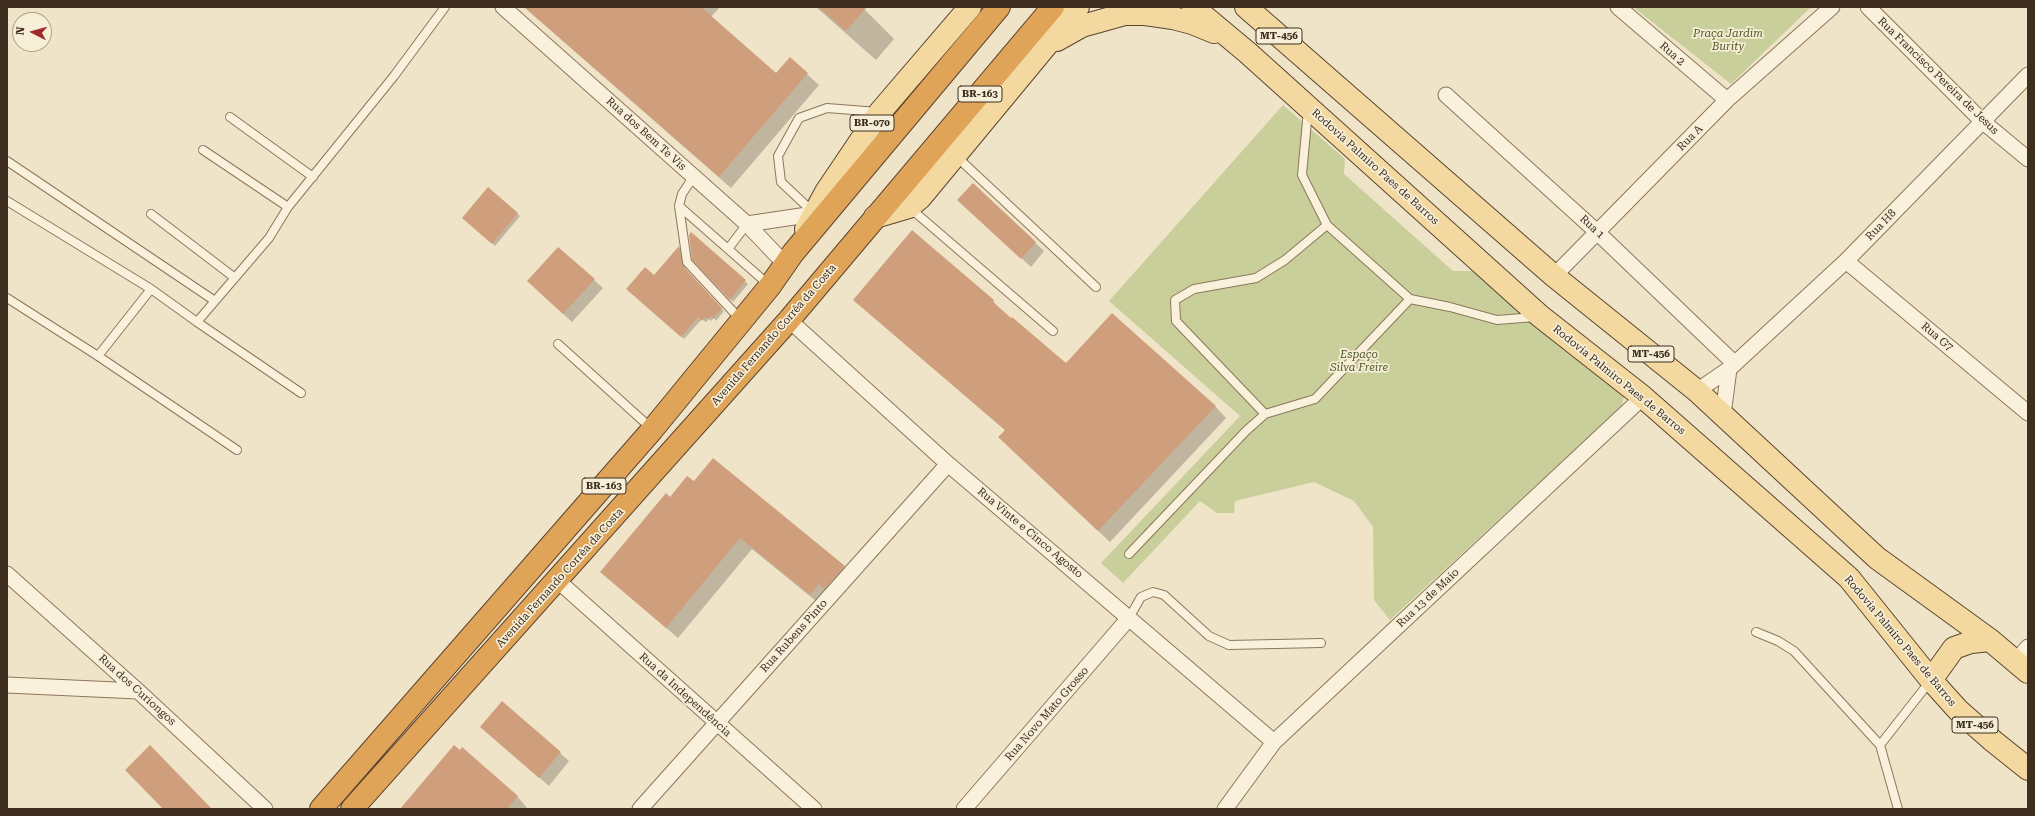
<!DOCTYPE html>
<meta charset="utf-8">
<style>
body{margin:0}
#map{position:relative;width:2035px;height:816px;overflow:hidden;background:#f0e4c8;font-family:"Roboto Serif",serif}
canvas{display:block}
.frame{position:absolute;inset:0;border:8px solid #3d2e20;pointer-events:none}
.north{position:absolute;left:12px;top:12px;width:40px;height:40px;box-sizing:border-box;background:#f7eed8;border:1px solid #ada18e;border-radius:50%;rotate:276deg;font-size:11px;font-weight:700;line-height:16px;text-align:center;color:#3d2e20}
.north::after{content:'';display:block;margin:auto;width:14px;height:18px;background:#9e2a2b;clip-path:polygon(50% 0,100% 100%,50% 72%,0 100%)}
</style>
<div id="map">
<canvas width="2035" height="816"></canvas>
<div class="frame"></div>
<div class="north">N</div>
</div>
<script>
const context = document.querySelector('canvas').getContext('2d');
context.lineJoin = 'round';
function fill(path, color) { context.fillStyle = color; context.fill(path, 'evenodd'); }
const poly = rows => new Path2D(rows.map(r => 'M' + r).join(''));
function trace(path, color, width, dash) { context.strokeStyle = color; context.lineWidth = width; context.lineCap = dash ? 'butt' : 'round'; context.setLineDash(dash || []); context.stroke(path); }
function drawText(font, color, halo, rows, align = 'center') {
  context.font = font + ' "Roboto Serif",serif'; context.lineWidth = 3.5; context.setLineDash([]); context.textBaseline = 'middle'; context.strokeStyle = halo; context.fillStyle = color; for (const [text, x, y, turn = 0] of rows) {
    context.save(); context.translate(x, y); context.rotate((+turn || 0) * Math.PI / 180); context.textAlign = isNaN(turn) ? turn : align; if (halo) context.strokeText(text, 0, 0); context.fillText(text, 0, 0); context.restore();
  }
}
fill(poly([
 [1633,7,1811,7,1731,84],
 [1283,105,1345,159,1344,174,1453,271,1472,271,1541,330,1624,396,1622,406,1390,620,1374,600,1373,527,1354,501,1314,482,1235,501,1234,513,1217,513,1200,501,1123,583,1101,563,1240,416,1109,301]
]), '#c9cf9b');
fill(poly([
 [524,7,717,7,719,8,711,17,777,74,790,59,819,85,731,188],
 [816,7,862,7,894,39,876,60],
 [973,184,1044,251,1031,267,967,208],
 [488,189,520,216,495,246,466,221],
 [691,233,748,284,733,302,693,259],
 [679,247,681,249,685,269,724,311,716,321,714,318,711,321,709,319,706,322,702,319,684,339,630,291,654,276],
 [594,280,603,288,572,322,537,290],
 [854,300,993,301,1004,314,1066,364,1215,406,1226,418,1110,542,1011,449,1006,431],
 [694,482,844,567,856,578,822,606,752,549,678,638,601,572,670,498],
 [502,702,569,761,549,786,481,727],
 [517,796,528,809,402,809]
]), '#0003');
fill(poly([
 [524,7,701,7,776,73,790,57,808,73,719,177],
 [818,7,867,7,846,31],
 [973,183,1036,242,1021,259,957,200],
 [488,187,518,213,492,244,462,218],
 [912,230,994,300,993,302,1011,318,1012,317,1066,363,1112,313,1216,406,1098,531,998,437,1005,430,853,300],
 [691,232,746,280,730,300,692,260,689,235],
 [679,246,683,266,722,308,713,319,711,316,708,319,705,317,702,321,698,317,681,337,626,289,645,267,654,275],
 [558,247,595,279,563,314,527,281],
 [713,458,845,566,824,589,819,584,810,595,740,538,666,628,600,572,666,493,670,497,687,476,694,481],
 [502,701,561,752,539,778,480,727],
 [150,745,212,809,163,809,125,770],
 [454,745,460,750,462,747,518,796,507,809,400,809]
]), '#cf9f7d');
const lane = poly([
 [1308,110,1302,175,1327,225,1410,299,1450,307,1497,320,1535,317],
 [230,117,313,177],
 [203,150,288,207],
 [957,157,1096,287],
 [7,161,215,301],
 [694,176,682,194,679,206,687,262,741,320],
 [7,201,151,289,197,322,269,238,288,207,394,76,445,7],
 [679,206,769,285],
 [910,208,1053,331],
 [814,213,781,182,778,156,799,118,827,108,878,112],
 [151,214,235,278],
 [728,249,747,224],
 [7,298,98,356,237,450],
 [197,322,301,393],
 [558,344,652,429],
 [98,356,151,289],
 [1265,414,1176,321,1175,300,1194,289,1256,278,1285,260,1327,225],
 [1129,554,1246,431,1265,414,1315,399,1410,299],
 [1129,618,1141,597,1153,592,1164,595,1209,636,1229,645,1321,643],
 [1756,632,1778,641,1794,651,1880,745],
 [1898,809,1880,745,1931,680]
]);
const street = poly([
 [503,7,747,224,785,264],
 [1618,7,1727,100],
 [1868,7,1982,121,2028,159],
 [1446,95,1597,232,1734,363],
 [747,224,814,214],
 [1846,261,2028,413],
 [1554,276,1727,100,1832,7],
 [789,320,948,464,1274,742],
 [1697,391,1729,369,1846,261,2028,75],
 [1723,415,1729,369],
 [7,574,138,691,265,809],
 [557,580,814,809],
 [2016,661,2028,647],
 [7,685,138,691],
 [640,809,948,464],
 [964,809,1129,618],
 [1225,809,1274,742,1643,397]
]);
const primary = poly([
 [1193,7,1248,53,1540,316,1643,397,1849,578,1931,680,1958,710,1993,741,2028,769],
 [1246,7,1554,276,1697,391,1877,558,1990,640,2028,672],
 [1057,40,1082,26,1125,14,1145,14,1173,18,1192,23,1214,32],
 [875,217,909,207,920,198,1078,7],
 [806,229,826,192,880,112,970,7],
 [1931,680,1954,648,1971,642,1990,640]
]);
const highway = poly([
 [321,809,652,430,770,286,793,253,999,7],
 [352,809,789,320,1053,7]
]);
trace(lane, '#8d765c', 10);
trace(street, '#8d765c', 17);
trace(primary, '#5b4430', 24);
trace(highway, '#5b4430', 24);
trace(lane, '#faf1dc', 8);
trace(street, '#faf1dc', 15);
trace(primary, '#f3d9a0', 22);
trace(highway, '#e0a458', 22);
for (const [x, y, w] of [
 [1279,36,46],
 [980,94,44],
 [872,123,44],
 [1651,354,46],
 [604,486,44],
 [1975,725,46]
]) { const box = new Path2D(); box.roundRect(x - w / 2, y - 8, w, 16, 3); context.fillStyle = '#f7eed8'; context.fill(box); trace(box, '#3d2e20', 1); }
drawText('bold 10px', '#3d2e20', null, [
 ["MT-456",1279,36],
 ["BR-163",980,94],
 ["BR-070",872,123],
 ["MT-456",1651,354],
 ["BR-163",604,486],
 ["MT-456",1975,725]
]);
drawText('italic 11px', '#4d5a26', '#f7eed8', [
 ["Praça Jardim",1728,34],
 ["Burity",1728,47],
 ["Espaço",1359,355],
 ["Silva Freire",1359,368]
]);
drawText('11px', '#3d2e20', '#f7eed8', [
 ["Rua 2",1672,54,41],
 ["Rua Francisco Pereira de Jesus",1938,76,44],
 ["Rua dos Bem Te Vis",646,134,42],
 ["Rua A",1690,138,-45],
 ["Rodovia Palmiro Paes de Barros",1375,167,42],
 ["Rua H8",1881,225,-46],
 ["Rua 1",1592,227,43],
 ["Avenida Fernando Corrêa da Costa",774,335,-49],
 ["Rua G7",1937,337,40],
 ["Rodovia Palmiro Paes de Barros",1619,380,39],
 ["Rua Vinte e Cinco Agosto",1030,533,40],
 ["Avenida Fernando Corrêa da Costa",560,578,-48],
 ["Rua 13 de Maio",1428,598,-43],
 ["Rua Rubens Pinto",794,636,-48],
 ["Rodovia Palmiro Paes de Barros",1900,641,50],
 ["Rua dos Curiongos",137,690,42],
 ["Rua da Independência",685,695,42],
 ["Rua Novo Mato Grosso",1047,714,-49]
]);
</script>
